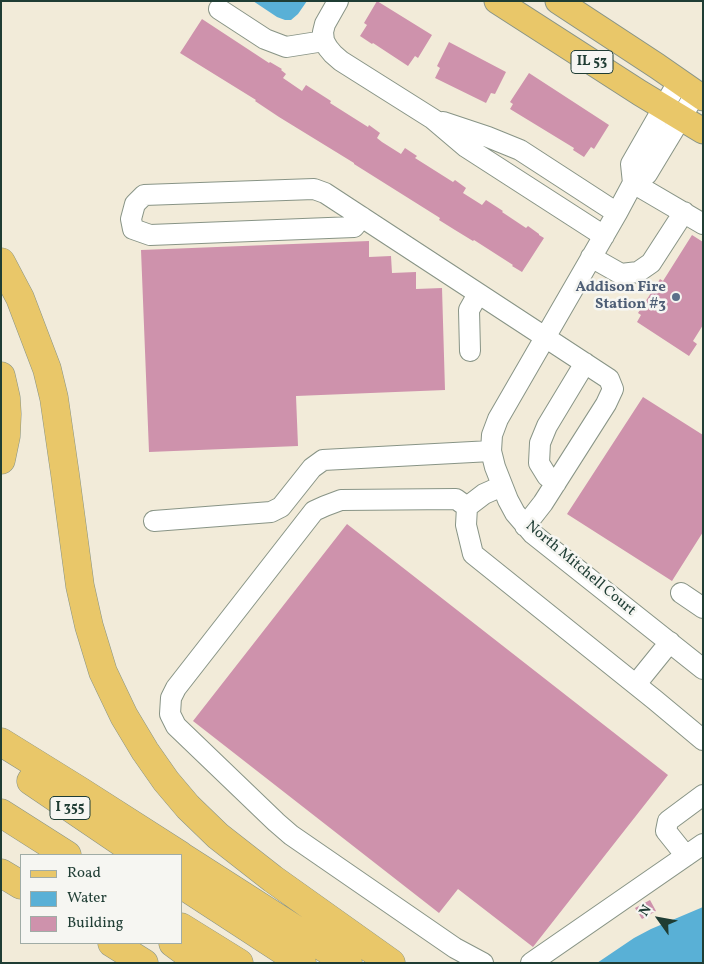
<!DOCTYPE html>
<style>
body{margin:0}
#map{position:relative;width:704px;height:964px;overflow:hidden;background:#f2ebd9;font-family:Vollkorn,serif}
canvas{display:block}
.frame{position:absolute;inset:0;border:2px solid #1f3d34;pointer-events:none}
.legend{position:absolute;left:20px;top:854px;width:162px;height:90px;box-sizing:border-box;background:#f6f6f2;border:1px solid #a0aca6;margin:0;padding:6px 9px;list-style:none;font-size:15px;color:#1f3d34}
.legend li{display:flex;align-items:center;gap:10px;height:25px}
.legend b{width:25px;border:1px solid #a0aca6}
.north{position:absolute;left:634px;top:894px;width:50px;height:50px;-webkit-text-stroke:4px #f6f6f2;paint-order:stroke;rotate:302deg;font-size:14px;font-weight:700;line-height:20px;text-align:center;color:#1f3d34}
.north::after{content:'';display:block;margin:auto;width:18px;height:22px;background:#1f3d34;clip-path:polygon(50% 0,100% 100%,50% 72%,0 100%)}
</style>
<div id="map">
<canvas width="704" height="964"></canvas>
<div class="frame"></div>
<ul class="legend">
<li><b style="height:6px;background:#e9c769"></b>Road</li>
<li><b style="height:14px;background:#59b0d6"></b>Water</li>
<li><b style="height:14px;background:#ce92ac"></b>Building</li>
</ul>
<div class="north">N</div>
</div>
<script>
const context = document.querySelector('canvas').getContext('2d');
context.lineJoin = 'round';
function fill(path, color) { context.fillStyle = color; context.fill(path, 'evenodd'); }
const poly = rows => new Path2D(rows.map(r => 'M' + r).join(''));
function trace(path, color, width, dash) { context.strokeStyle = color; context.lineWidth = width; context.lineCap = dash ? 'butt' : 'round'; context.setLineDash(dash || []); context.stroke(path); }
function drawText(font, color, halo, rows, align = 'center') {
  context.font = font + ' Vollkorn,serif'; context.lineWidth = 5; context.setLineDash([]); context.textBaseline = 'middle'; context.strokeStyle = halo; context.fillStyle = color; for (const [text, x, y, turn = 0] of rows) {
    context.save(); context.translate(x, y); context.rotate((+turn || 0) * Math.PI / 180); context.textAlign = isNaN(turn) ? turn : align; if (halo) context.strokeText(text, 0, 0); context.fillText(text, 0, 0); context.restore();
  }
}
fill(poly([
 [253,1,307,1,298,14,291,20,285,20,277,17],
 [703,907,703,963,597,963,634,938,651,929]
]), '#59b0d6');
fill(poly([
 [377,1,432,35,418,58,415,56,408,66,373,43,372,44,360,36,367,25,364,23],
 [202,19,269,63,270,62,282,69,281,70,286,74,283,78,302,91,306,85,331,101,330,103,368,127,369,125,380,133,377,138,382,142,401,154,405,148,417,156,415,158,453,182,455,180,466,188,463,193,482,205,486,200,503,211,502,212,526,228,528,226,539,234,539,235,544,238,522,272,512,266,513,265,474,240,473,241,455,230,439,220,440,218,354,164,354,163,279,117,255,101,256,100,180,53],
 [449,42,506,72,495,94,491,93,486,103,435,78,440,68,437,66],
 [529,73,609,125,594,149,591,147,584,157,573,150,574,148,510,109,513,104,510,102],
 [692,235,703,242,703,325,693,341,697,344,689,356,637,322,641,315,638,313,660,279,663,281],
 [369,241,369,257,391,256,392,273,416,272,416,289,442,288,445,390,296,396,298,446,149,452,141,250],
 [643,397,703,435,703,532,672,581,567,514],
 [347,524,668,775,533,947,458,889,439,913,193,721],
 [650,900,656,911,642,919,635,908]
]), '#ce92ac');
const minor = poly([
 [338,1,325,24,323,32,324,41,328,48,333,54,341,61,433,119,466,147,604,236],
 [219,9,265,39,286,47,324,41],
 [696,93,647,174,633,183,617,213,498,419,492,435,491,451,495,467,508,500,515,513,533,534,703,669],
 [443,122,488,137,520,150,617,213],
 [633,183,631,164,678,82],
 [633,183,703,224],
 [362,217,354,227,150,235,133,229,131,219,135,204,144,195,314,189,325,193,609,379,613,389,606,404,543,503,525,526],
 [591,257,621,274,638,272,651,263,684,212],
 [470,351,469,310,478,294],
 [556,483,547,476,539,463,540,443,547,426,585,363],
 [502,486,484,494,467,507,466,525,473,554,655,700,703,740],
 [467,507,456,499,341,500,325,506,314,511,176,688,171,698,170,714,176,726,276,822,291,835,455,948,483,963],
 [154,521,271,512,281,507,312,468,323,460,491,451],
 [681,593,703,608],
 [636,684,670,642],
 [686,856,666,831,668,821,703,795],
 [531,963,703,844]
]);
const major = poly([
 [497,1,640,93,703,131],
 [558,1,657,66,703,98]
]);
const highway = poly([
 [1,262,20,298,47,369,54,398,65,474,80,586,89,626,103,672,124,716,145,751,166,781,188,807,218,836,273,879,391,963],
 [1,376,6,398,7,414,6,436,1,460],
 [1,742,80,791,180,855],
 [31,781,140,855],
 [1,813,67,855],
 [181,856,348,963],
 [1,873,21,885],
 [181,884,302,963],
 [181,927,239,963],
 [112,943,144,963],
 [173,943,200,963]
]);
trace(minor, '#889486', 22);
trace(major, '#889486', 27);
trace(highway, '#889486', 29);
trace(minor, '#fff', 20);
trace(major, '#e9c769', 25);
trace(highway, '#e9c769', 28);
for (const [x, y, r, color] of [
 [676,297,5,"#5c6f8a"]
]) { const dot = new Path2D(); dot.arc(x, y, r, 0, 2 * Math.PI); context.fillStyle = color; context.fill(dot); trace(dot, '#f6f6f2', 2); }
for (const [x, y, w] of [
 [592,62,42],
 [70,808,40]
]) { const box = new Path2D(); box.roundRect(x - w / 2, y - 11.5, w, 23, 4); context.fillStyle = '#f6f6f2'; context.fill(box); trace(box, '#1f3d34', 1); }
drawText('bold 14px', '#1f3d34', null, [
 ["IL 53",592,62],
 ["I 355",70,808]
]);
drawText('bold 15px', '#4e5e75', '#f6f6f2', [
 ["Addison Fire",666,288],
 ["Station #3",666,305]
], 'right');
drawText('15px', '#1f3d34', '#f6f6f2', [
 ["North Mitchell Court",580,569,40]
]);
</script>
